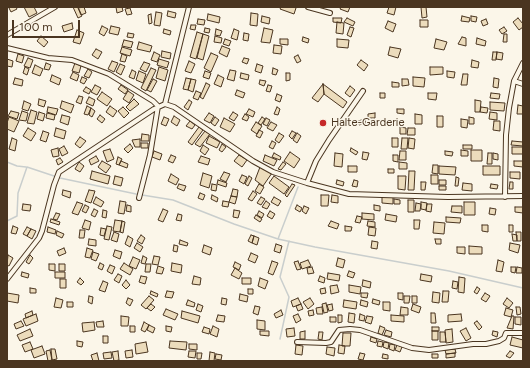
<!DOCTYPE html>
<style>
body{margin:0}
#map{position:relative;width:530px;height:368px;overflow:hidden;background:#fbf6e9;font-family:Figtree,sans-serif}
canvas{display:block}
.frame{position:absolute;inset:0;border:8px solid #4a3520;pointer-events:none}
.scale{position:absolute;left:12px;top:20px;width:68px;height:18px;box-sizing:border-box;border:2px solid #4a3520;border-top:0;padding-left:5px;font-size:12px;line-height:14px;white-space:nowrap;color:#4a3520;-webkit-text-stroke:3px #fbf6e9;paint-order:stroke}
</style>
<div id="map">
<canvas width="530" height="368"></canvas>
<div class="frame"></div>
<div class="scale">100 m</div>
</div>
<script>
const context = document.querySelector('canvas').getContext('2d');
context.lineJoin = 'round';
const poly = rows => new Path2D(rows.map(r => 'M' + r).join(''));
function trace(path, color, width, dash) { context.strokeStyle = color; context.lineWidth = width; context.lineCap = dash ? 'butt' : 'round'; context.setLineDash(dash || []); context.stroke(path); }
function fill(path, color) { context.fillStyle = color; context.fill(path, 'evenodd'); }
function drawText(font, color, halo, rows, align = 'center') {
  context.font = font + ' Figtree,sans-serif'; context.lineWidth = 3; context.setLineDash([]); context.textBaseline = 'middle'; context.strokeStyle = halo; context.fillStyle = color; for (const [text, x, y, turn = 0] of rows) {
    context.save(); context.translate(x, y); context.rotate((+turn || 0) * Math.PI / 180); context.textAlign = isNaN(turn) ? turn : align; if (halo) context.strokeText(text, 0, 0); context.fillText(text, 0, 0); context.restore();
  }
}
trace(poly([
 [7,162,17,166,26,167],
 [7,221,17,216,18,193,27,167,60,178,136,194,173,200,234,224,278,239,315,247,449,271,523,288],
 [278,239,298,187],
 [280,339,289,297,280,277,289,241]
]), '#c9cecd', 1.5);
const building = poly([
 [11,7,16,7,17,9,11,12,9,8,11,7],
 [24,7,34,7,37,13,29,17,24,7],
 [73,7,78,7,82,16,78,18,73,7],
 [84,7,86,13,81,15,78,8,84,7],
 [116,7,122,7,123,11,117,13,116,7],
 [281,7,294,7,296,8,294,14,280,9,281,7],
 [341,7,350,7,348,12,340,9,341,7],
 [389,7,396,7,394,15,387,13,389,7],
 [421,7,426,7,427,17,422,18,421,7],
 [130,8,132,14,127,15,125,9,130,8],
 [168,11,176,13,175,18,167,16,168,11],
 [156,12,162,13,160,26,154,25,156,12],
 [251,13,258,14,257,26,250,25,251,13],
 [151,14,152,23,149,24,148,15,151,14],
 [208,14,220,17,219,23,207,20,208,14],
 [262,16,270,18,269,24,261,22,262,16],
 [462,16,470,18,469,22,461,21,462,16],
 [471,16,477,17,476,22,471,21,471,16],
 [333,18,342,18,341,23,333,22,333,18],
 [347,18,355,22,353,26,344,22,347,18],
 [518,18,523,24,523,27,519,30,513,22,518,18],
 [198,19,205,20,204,25,197,24,198,19],
 [486,19,488,24,483,26,481,21,486,19],
 [420,20,428,20,428,27,420,27,420,20],
 [388,21,396,24,393,32,385,28,388,21],
 [337,22,344,23,343,34,336,33,337,22],
 [72,23,73,29,64,32,62,26,72,23],
 [191,25,196,25,195,30,190,29,191,25],
 [102,26,108,29,104,36,99,33,102,26],
 [111,26,120,28,118,35,109,33,111,26],
 [350,27,354,28,351,37,347,35,350,27],
 [504,27,507,31,502,34,499,30,504,27],
 [205,28,210,29,209,33,204,32,205,28],
 [264,28,273,30,270,43,261,42,264,28],
 [164,29,171,31,170,35,163,33,164,29],
 [216,29,222,31,220,36,215,35,216,29],
 [234,29,239,31,237,40,231,38,234,29],
 [77,30,84,33,80,44,73,42,77,30],
 [197,32,203,34,196,59,190,57,197,32],
 [128,33,134,34,133,38,127,37,128,33],
 [244,33,249,34,248,41,243,40,244,33],
 [203,34,209,36,203,60,197,58,203,34],
 [504,34,507,34,507,42,503,42,504,34],
 [41,36,48,42,44,47,37,41,41,36],
 [215,36,222,38,221,43,214,42,215,36],
 [303,37,309,39,308,43,302,41,303,37],
 [462,37,466,38,466,46,458,44,462,37],
 [477,38,486,41,485,46,476,44,477,38],
 [225,39,231,41,229,46,223,44,225,39],
 [280,39,288,39,288,45,280,44,280,39],
 [337,39,349,40,348,48,337,47,337,39],
 [436,39,447,42,444,50,434,48,436,39],
 [124,40,133,42,131,48,122,46,124,40],
 [139,42,152,46,150,52,137,49,139,42],
 [274,45,282,46,281,54,273,53,274,45],
 [222,46,230,49,227,57,219,53,222,46],
 [122,47,132,50,130,56,120,53,122,47],
 [390,47,401,49,398,58,388,55,390,47],
 [96,49,102,52,98,59,92,55,96,49],
 [162,51,171,53,170,59,161,57,162,51],
 [154,52,160,55,157,62,151,60,154,52],
 [493,52,497,52,496,60,492,60,493,52],
 [497,52,503,53,502,60,496,59,497,52],
 [211,53,218,56,211,72,204,68,211,53],
 [18,54,24,56,22,63,16,61,18,54],
 [122,54,127,56,125,62,120,61,122,54],
 [298,55,301,61,297,63,294,57,298,55],
 [28,58,33,60,30,68,24,66,28,58],
 [244,58,249,59,247,64,242,62,244,58],
 [7,59,13,61,12,67,7,66,7,59],
 [159,59,169,62,167,68,157,65,159,59],
 [361,60,368,65,364,71,357,65,361,60],
 [472,60,479,62,478,68,471,67,472,60],
 [112,61,118,63,114,72,108,69,112,61],
 [189,61,195,64,191,73,185,71,189,61],
 [144,62,150,64,146,72,140,69,144,62],
 [46,63,51,65,49,70,44,69,46,63],
 [75,63,81,66,79,73,72,71,75,63],
 [120,64,125,66,121,75,116,72,120,64],
 [257,64,263,66,261,73,255,71,257,64],
 [35,65,43,69,40,76,32,73,35,65],
 [25,67,29,69,27,75,23,73,25,67],
 [159,67,168,70,165,81,156,78,159,67],
 [430,67,443,67,443,74,430,75,430,67],
 [151,68,156,70,146,91,141,88,151,68],
 [273,68,278,70,276,75,272,74,273,68],
 [88,69,92,72,89,78,84,76,88,69],
 [132,70,136,72,134,79,129,77,132,70],
 [230,70,236,71,234,81,227,79,230,70],
 [139,71,146,74,143,83,136,80,139,71],
 [205,71,211,73,209,79,203,77,205,71],
 [447,71,455,72,454,78,447,77,447,71],
 [73,72,79,75,77,81,70,78,73,72],
 [241,73,249,75,248,80,240,78,241,73],
 [286,73,290,73,290,80,286,81,286,73],
 [463,74,468,74,467,85,461,85,463,74],
 [52,75,61,79,59,85,50,81,52,75],
 [218,75,224,78,221,87,214,84,218,75],
 [82,77,87,79,84,84,80,82,82,77],
 [413,77,425,78,424,87,413,86,413,77],
 [15,78,23,80,22,86,13,84,15,78],
 [186,78,191,79,188,90,183,89,186,78],
 [494,78,499,79,498,88,493,87,494,78],
 [153,79,157,81,151,92,147,90,153,79],
 [191,79,196,80,193,92,188,90,191,79],
 [402,79,408,79,409,85,402,86,402,79],
 [260,80,266,81,264,86,259,84,260,80],
 [392,82,399,83,399,87,392,87,392,82],
 [206,83,210,85,203,99,200,97,206,83],
 [323,84,324,94,318,102,312,98,323,84],
 [323,84,347,102,343,108,324,94,323,84],
 [95,85,101,88,97,95,91,92,95,85],
 [121,85,128,90,125,94,118,89,121,85],
 [268,85,272,86,270,92,266,91,268,85],
 [350,86,355,90,350,97,345,93,350,86],
 [86,87,91,90,89,94,83,91,86,87],
 [237,90,245,93,243,98,235,95,237,90],
 [128,91,134,95,129,103,123,99,128,91],
 [196,91,201,93,198,100,193,98,196,91],
 [102,92,112,99,107,106,97,99,102,92],
 [380,93,385,93,385,98,380,98,380,93],
 [428,93,437,93,436,100,428,99,428,93],
 [491,93,500,94,499,99,490,98,491,93],
 [277,94,282,96,280,102,275,100,277,94],
 [79,96,83,97,81,104,76,102,79,96],
 [89,97,95,100,93,106,86,103,89,97],
 [39,99,46,101,44,107,38,105,39,99],
 [134,99,139,104,130,111,126,107,134,99],
 [189,100,192,102,188,110,184,107,189,100],
 [475,100,481,101,480,112,475,112,475,100],
 [24,101,31,104,28,111,22,109,24,101],
 [62,101,74,105,71,113,60,108,62,101],
 [490,102,505,103,504,111,490,110,490,102],
 [518,105,523,106,523,114,517,114,518,105],
 [87,106,91,108,88,115,84,114,87,106],
 [110,106,117,111,113,117,106,112,110,106],
 [48,107,58,109,56,115,47,112,48,107],
 [123,107,129,113,124,118,118,111,123,107],
 [277,107,280,109,278,115,274,114,277,107],
 [481,107,488,108,487,113,480,112,481,107],
 [91,108,95,111,92,117,89,115,91,108],
 [249,109,255,112,253,117,246,114,249,109],
 [397,109,404,109,404,114,397,113,397,109],
 [31,110,37,112,34,124,27,123,31,110],
 [11,111,19,113,17,119,8,116,11,111],
 [22,111,28,113,26,121,19,120,22,111],
 [39,112,45,114,43,121,37,119,39,112],
 [233,112,238,115,234,121,229,118,233,112],
 [490,112,497,113,497,120,489,119,490,112],
 [47,113,55,115,54,120,46,118,47,113],
 [209,113,214,116,210,123,204,120,209,113],
 [375,113,375,118,368,118,368,114,375,113],
 [245,114,249,117,247,121,242,119,245,114],
 [415,114,422,115,422,124,415,124,415,114],
 [62,115,70,117,68,125,60,122,62,115],
 [100,115,105,119,102,123,97,119,100,115],
 [174,116,180,120,177,126,171,122,174,116],
 [437,116,443,116,443,127,437,127,437,116],
 [9,117,19,121,14,132,7,129,7,123,9,117],
 [164,117,169,119,166,126,161,124,164,117],
 [215,117,219,120,215,126,211,123,215,117],
 [262,117,265,119,261,125,258,123,262,117],
 [469,117,474,118,474,124,469,124,469,117],
 [224,118,235,124,230,132,220,127,224,118],
 [266,118,270,120,267,126,263,124,266,118],
 [365,119,366,123,359,125,358,121,365,119],
 [461,119,468,120,467,128,461,127,461,119],
 [190,121,195,125,192,129,186,126,190,121],
 [494,121,500,121,500,131,493,130,494,121],
 [256,122,262,126,257,134,251,130,256,122],
 [271,122,277,125,273,131,267,128,271,122],
 [199,127,203,130,192,145,188,142,199,127],
 [400,127,406,128,406,134,400,134,400,127],
 [28,128,36,133,31,141,23,136,28,128],
 [56,128,66,131,64,139,54,136,56,128],
 [408,128,415,128,415,135,407,135,408,128],
 [259,130,263,132,260,138,256,136,259,130],
 [43,131,49,133,46,142,40,140,43,131],
 [205,131,210,134,200,147,195,144,205,131],
 [292,131,296,133,292,139,289,136,292,131],
 [279,133,284,136,279,143,275,140,279,133],
 [297,133,301,136,297,143,293,140,297,133],
 [142,134,149,135,149,141,141,141,142,134],
 [209,136,220,142,217,148,206,143,209,136],
 [80,137,86,141,80,148,75,144,80,137],
 [12,138,17,140,15,151,9,149,12,138],
 [392,138,398,138,398,147,392,147,392,138],
 [402,138,408,138,407,149,401,149,402,138],
 [409,138,415,139,414,149,408,148,409,138],
 [140,139,140,147,135,147,132,140,140,139],
 [272,141,276,143,273,149,269,147,272,141],
 [512,141,523,142,523,146,511,145,512,141],
 [141,143,148,143,148,148,141,148,141,143],
 [130,144,133,148,128,153,124,149,130,144],
 [222,144,226,147,222,152,219,150,222,144],
 [203,145,209,149,205,155,200,151,203,145],
 [463,145,472,145,472,149,463,149,463,145],
 [64,146,68,153,62,156,59,149,64,146],
 [512,147,523,147,523,154,512,154,512,147],
 [58,148,59,156,53,157,51,150,58,148],
 [351,148,358,152,356,155,350,151,351,148],
 [110,149,114,159,107,162,103,151,110,149],
 [461,150,468,151,468,156,461,156,461,150],
 [471,150,482,150,482,161,471,161,471,150],
 [154,151,162,154,160,160,152,157,154,151],
 [400,151,406,151,406,160,399,160,400,151],
 [445,151,453,152,452,156,445,155,445,151],
 [290,152,300,159,294,168,284,161,290,152],
 [363,152,369,153,367,160,362,159,363,152],
 [274,153,281,157,280,160,272,157,274,153],
 [335,153,343,154,342,167,334,166,335,153],
 [488,153,492,153,492,164,487,164,488,153],
 [493,153,498,154,498,160,493,159,493,153],
 [171,155,176,157,173,163,168,161,171,155],
 [239,155,247,160,242,167,234,161,239,155],
 [265,155,277,160,274,166,263,161,265,155],
 [393,155,398,155,398,162,393,161,393,155],
 [96,156,99,161,91,165,89,160,96,156],
 [201,156,210,159,208,165,198,162,201,156],
 [118,157,122,159,119,165,116,164,118,157],
 [60,158,63,162,58,165,56,160,60,158],
 [102,161,111,166,106,173,98,167,102,161],
 [121,161,128,164,127,168,119,165,121,161],
 [514,161,523,161,523,167,514,166,514,161],
 [79,162,84,166,80,172,75,169,79,162],
 [283,162,286,164,281,170,278,169,283,162],
 [399,162,407,163,407,169,399,169,399,162],
 [433,165,438,165,438,174,432,173,433,165],
 [348,166,357,166,357,172,348,172,348,166],
 [439,166,456,167,455,175,439,174,439,166],
 [483,166,500,166,500,175,483,175,483,166],
 [260,167,272,173,263,186,255,180,260,167],
 [388,169,394,169,394,173,388,173,388,169],
 [92,171,110,176,108,184,90,179,92,171],
 [409,171,415,171,414,190,408,190,409,171],
 [224,172,230,174,226,182,220,179,224,172],
 [510,172,520,172,520,179,510,178,510,172],
 [203,173,212,176,209,188,200,185,203,173],
 [171,174,179,179,176,185,168,181,171,174],
 [242,175,247,177,244,184,239,181,242,175],
 [431,175,438,175,438,184,431,184,431,175],
 [115,176,123,178,121,186,113,184,115,176],
 [249,176,252,178,248,186,245,184,249,176],
 [274,176,289,187,284,194,269,183,274,176],
 [398,176,406,176,405,190,398,189,398,176],
 [456,177,459,178,458,186,455,186,456,177],
 [218,180,227,183,226,187,217,184,218,180],
 [337,180,344,182,343,186,336,184,337,180],
 [354,180,358,181,357,187,352,186,354,180],
 [439,180,446,180,446,185,439,185,439,180],
 [421,182,426,182,425,190,421,190,421,182],
 [510,182,513,182,513,189,509,189,510,182],
 [463,183,472,184,472,191,462,190,463,183],
 [179,184,186,186,184,191,177,188,179,184],
 [212,184,217,185,216,191,211,190,212,184],
 [259,184,264,187,260,194,255,191,259,184],
 [292,184,295,185,287,197,285,195,292,184],
 [491,184,498,185,497,189,490,188,491,184],
 [439,186,446,186,446,190,439,190,439,186],
 [233,189,238,190,237,197,231,196,233,189],
 [63,190,71,192,70,198,62,195,63,190],
 [89,190,95,191,91,203,85,201,89,190],
 [253,191,257,194,252,201,248,199,253,191],
 [200,193,205,195,203,200,198,198,200,193],
 [212,195,218,198,217,202,211,199,212,195],
 [321,195,329,195,328,206,321,206,321,195],
 [332,195,338,196,338,203,331,202,332,195],
 [231,196,237,197,235,204,229,202,231,196],
 [96,197,104,202,101,207,93,203,96,197],
 [261,197,265,199,261,205,257,203,261,197],
 [274,197,281,201,278,206,271,202,274,197],
 [382,197,393,197,393,204,382,203,382,197],
 [394,199,400,200,400,204,394,204,394,199],
 [408,200,414,200,414,212,408,212,408,200],
 [120,201,126,202,124,214,118,213,120,201],
 [223,201,229,202,228,207,222,206,223,201],
 [266,201,270,204,267,209,262,207,266,201],
 [77,202,83,204,78,215,72,213,77,202],
 [421,202,427,203,426,210,421,209,421,202],
 [464,202,475,202,475,215,464,215,464,202],
 [416,203,421,204,420,211,415,211,416,203],
 [23,204,31,205,30,211,22,210,23,204],
 [427,204,432,204,431,212,426,211,427,204],
 [85,205,89,207,86,213,82,211,85,205],
 [127,205,131,206,131,212,126,211,127,205],
 [297,205,302,208,300,212,295,209,297,205],
 [374,205,380,206,380,211,374,210,374,205],
 [304,206,309,208,306,214,302,211,304,206],
 [452,206,462,206,462,213,451,212,452,206],
 [515,207,523,207,523,213,515,212,515,207],
 [490,208,496,209,495,215,489,214,490,208],
 [94,209,98,211,95,217,91,215,94,209],
 [163,209,168,211,163,222,158,220,163,209],
 [103,210,107,211,106,218,102,217,103,210],
 [234,210,240,211,238,218,233,217,234,210],
 [259,211,264,214,262,218,257,215,259,211],
 [270,211,275,214,272,219,267,216,270,211],
 [56,213,60,214,57,220,53,219,56,213],
 [362,213,374,214,374,220,362,219,362,213],
 [178,214,182,215,181,221,176,220,178,214],
 [386,214,397,216,396,222,385,220,386,214],
 [256,215,262,219,260,222,254,218,256,215],
 [357,216,362,217,360,223,355,222,357,216],
 [446,217,461,218,460,223,446,222,446,217],
 [51,219,60,222,59,225,50,222,51,219],
 [85,220,91,222,89,230,82,228,85,220],
 [115,220,122,221,120,232,113,231,115,220],
 [414,220,420,220,419,229,414,229,414,220],
 [122,221,125,222,123,233,120,232,122,221],
 [331,221,339,224,337,229,328,226,331,221],
 [368,221,375,222,375,227,367,226,368,221],
 [434,222,445,223,444,234,433,233,434,222],
 [482,225,488,225,488,232,482,231,482,225],
 [509,225,513,225,513,232,509,232,509,225],
 [13,226,18,228,16,234,11,233,13,226],
 [107,226,112,227,109,240,104,239,107,226],
 [345,226,352,227,351,231,345,231,345,226],
 [27,227,31,229,27,236,23,234,27,227],
 [48,227,56,230,55,234,47,232,48,227],
 [369,227,376,228,375,236,368,235,369,227],
 [101,228,106,229,104,236,100,235,101,228],
 [31,229,36,231,32,239,27,236,31,229],
 [80,230,85,230,84,238,79,238,80,230],
 [57,231,64,234,62,238,56,235,57,231],
 [114,232,119,234,117,242,111,240,114,232],
 [516,232,521,232,521,241,517,241,516,232],
 [512,234,517,235,517,241,513,241,512,234],
 [141,235,145,238,142,244,137,241,141,235],
 [251,235,254,236,252,243,248,241,251,235],
 [128,236,133,239,130,247,125,244,128,236],
 [254,236,259,238,257,245,252,243,254,236],
 [89,239,96,240,96,246,88,245,89,239],
 [435,239,441,239,441,244,436,244,435,239],
 [180,240,188,243,187,246,179,244,180,240],
 [372,241,378,242,377,249,371,248,372,241],
 [137,243,143,247,140,252,134,248,137,243],
 [510,243,520,245,518,253,509,250,510,243],
 [276,244,282,246,280,253,274,251,276,244],
 [174,245,178,246,177,252,173,251,174,245],
 [204,245,212,248,210,255,202,252,204,245],
 [469,246,482,247,482,254,469,254,469,246],
 [457,247,465,247,465,254,457,253,457,247],
 [64,248,66,253,59,256,57,251,64,248],
 [87,248,93,250,90,258,85,257,87,248],
 [115,250,122,252,120,259,113,256,115,250],
 [93,252,99,254,96,261,91,259,93,252],
 [251,253,258,256,255,263,248,260,251,253],
 [8,255,13,258,9,266,7,265,8,255],
 [30,255,33,258,29,264,26,262,30,255],
 [143,256,147,258,145,264,141,263,143,256],
 [154,256,160,257,158,265,152,264,154,256],
 [133,257,140,260,136,269,129,266,133,257],
 [338,258,345,260,343,268,336,266,338,258],
 [308,260,311,266,302,269,300,263,308,260],
 [498,260,504,262,502,272,496,271,498,260],
 [272,261,278,263,273,275,268,273,272,261],
 [298,261,301,269,297,270,294,262,298,261],
 [235,262,241,265,239,270,233,267,235,262],
 [100,263,104,265,102,270,98,268,100,263],
 [124,263,133,269,130,275,120,269,124,263],
 [172,263,182,265,181,273,171,271,172,263],
 [49,264,55,264,55,271,49,270,49,264],
 [59,264,65,264,65,271,59,271,59,264],
 [146,264,151,264,150,272,145,272,146,264],
 [110,265,115,267,112,274,107,271,110,265],
 [158,266,164,268,162,274,156,273,158,266],
 [312,267,314,273,308,274,307,268,312,267],
 [511,267,516,267,515,273,511,272,511,267],
 [517,267,522,268,522,273,516,273,517,267],
 [235,268,242,273,239,279,231,275,235,268],
 [349,271,355,273,353,278,347,276,349,271],
 [22,272,29,274,28,278,21,276,22,272],
 [55,272,65,272,65,278,55,278,55,272],
 [328,273,340,275,339,281,327,279,328,273],
 [118,274,122,276,119,283,114,280,118,274],
 [421,274,432,276,431,282,420,280,421,274],
 [141,276,147,277,145,284,139,282,141,276],
 [194,276,201,278,200,285,192,284,194,276],
 [320,276,325,278,324,283,318,281,320,276],
 [459,277,465,278,464,293,458,292,459,277],
 [80,278,84,282,81,285,77,282,80,278],
 [242,278,251,278,251,284,242,284,242,278],
 [260,278,268,281,265,289,258,286,260,278],
 [60,279,66,279,66,288,60,288,60,279],
 [126,280,130,285,126,289,122,285,126,280],
 [363,280,371,282,370,288,362,286,363,280],
 [103,281,108,283,105,292,99,290,103,281],
 [453,281,458,282,457,289,452,288,453,281],
 [337,285,339,292,331,294,330,286,337,285],
 [349,285,361,287,360,294,349,292,349,285],
 [477,287,480,289,477,294,474,292,477,287],
 [30,288,36,289,36,293,30,293,30,288],
 [325,288,326,293,321,294,320,289,325,288],
 [248,289,253,289,253,294,248,294,248,289],
 [151,291,158,294,157,297,150,294,151,291],
 [167,291,174,292,172,298,165,297,167,291],
 [443,291,449,291,448,302,442,302,443,291],
 [433,292,440,293,439,303,432,302,433,292],
 [7,293,19,295,18,303,7,301,7,293],
 [361,293,368,293,367,298,361,297,361,293],
 [398,293,403,293,403,300,398,299,398,293],
 [485,293,490,296,486,302,481,299,485,293],
 [240,294,248,296,247,302,239,300,240,294],
 [89,296,93,297,92,304,88,302,89,296],
 [149,296,154,300,146,309,141,305,149,296],
 [404,296,410,296,409,303,404,303,404,296],
 [412,296,417,296,417,303,412,303,412,296],
 [56,298,63,300,61,308,54,307,56,298],
 [128,298,133,300,130,306,126,303,128,298],
 [222,298,227,299,226,305,221,304,222,298],
 [298,298,301,304,293,307,291,301,298,298],
 [310,298,314,304,308,309,303,302,310,298],
 [507,298,513,303,509,308,503,304,507,298],
 [373,299,380,301,379,305,372,303,373,299],
 [188,300,195,303,194,307,186,305,188,300],
 [344,300,357,302,356,309,343,307,344,300],
 [361,300,368,302,367,307,360,305,361,300],
 [67,302,73,302,73,307,67,307,67,302],
 [383,302,390,302,390,311,383,310,383,302],
 [326,303,328,312,324,313,322,304,326,303],
 [151,304,155,307,151,311,147,308,151,304],
 [198,304,203,306,201,312,196,310,198,304],
 [301,304,303,309,298,311,296,306,301,304],
 [332,304,333,310,329,311,327,305,332,304],
 [413,304,421,307,419,313,411,310,413,304],
 [255,306,260,307,258,315,253,313,255,306],
 [322,307,323,314,317,314,316,308,322,307],
 [401,307,408,308,408,315,400,315,401,307],
 [516,307,520,307,521,314,517,315,516,307],
 [506,308,513,310,511,317,504,315,506,308],
 [166,309,178,314,175,320,163,315,166,309],
 [281,310,283,315,276,318,274,314,281,310],
 [313,310,314,315,309,316,308,311,313,310],
 [32,311,33,315,26,318,25,314,32,311],
 [182,311,200,316,198,323,181,318,182,311],
 [349,313,355,314,354,323,348,322,349,313],
 [431,313,435,313,436,323,431,323,431,313],
 [36,314,38,321,26,326,23,319,36,314],
 [298,314,301,320,296,323,293,316,298,314],
 [360,314,365,316,364,321,359,320,360,314],
 [461,314,462,321,448,322,448,315,461,314],
 [218,315,225,316,224,322,216,321,218,315],
 [338,315,342,315,342,322,338,323,338,315],
 [391,315,404,316,404,322,391,321,391,315],
 [121,316,129,317,128,326,121,326,121,316],
 [367,316,373,317,371,324,365,322,367,316],
 [512,316,514,316,513,329,507,328,512,316],
 [330,317,336,317,336,322,330,322,330,317],
 [515,317,521,317,521,325,515,324,515,317],
 [257,320,265,321,265,330,257,329,257,320],
 [21,321,24,326,16,329,14,324,21,321],
 [103,321,104,327,97,327,96,322,103,321],
 [477,321,482,327,479,330,474,323,477,321],
 [94,322,95,330,83,332,82,323,94,322],
 [144,322,149,325,145,332,141,330,144,322],
 [149,325,155,328,153,333,147,330,149,325],
 [130,326,135,326,135,332,130,332,130,326],
 [166,326,172,327,171,332,166,331,166,326],
 [213,326,219,329,217,337,210,334,213,326],
 [380,326,385,328,382,335,378,333,380,326],
 [204,327,210,329,209,334,202,332,204,327],
 [432,327,439,327,439,331,432,331,432,327],
 [294,328,295,336,287,337,286,329,294,328],
 [466,328,471,338,466,341,460,331,466,328],
 [30,329,33,336,20,341,17,335,30,329],
 [452,329,453,342,446,343,445,330,452,329],
 [386,330,392,332,391,337,384,335,386,330],
 [260,331,269,331,269,336,260,335,260,331],
 [305,331,305,339,300,339,300,332,305,331],
 [432,331,438,331,438,340,432,340,432,331],
 [493,331,498,332,497,337,492,335,493,331],
 [319,332,323,332,322,340,318,339,319,332],
 [440,332,445,332,446,342,440,342,440,332],
 [343,333,351,333,350,346,342,346,343,333],
 [103,336,108,336,108,343,103,343,103,336],
 [371,337,377,339,376,343,370,341,371,337],
 [512,337,523,340,523,348,510,345,512,337],
 [77,341,83,342,82,347,77,346,77,341],
 [170,341,187,342,186,350,169,348,170,341],
 [378,341,383,342,382,347,377,346,378,341],
 [30,342,33,349,25,352,22,345,30,342],
 [146,342,148,352,136,354,135,344,146,342],
 [384,342,389,343,388,349,383,347,384,342],
 [189,344,197,344,197,350,189,349,189,344],
 [390,344,395,345,394,351,389,349,390,344],
 [296,345,303,346,302,355,295,354,296,345],
 [339,345,345,346,344,354,338,353,339,345],
 [397,345,402,347,400,352,395,350,397,345],
 [42,346,45,354,34,358,31,350,42,346],
 [327,347,335,348,334,356,326,354,327,347],
 [51,349,55,349,57,359,52,360,51,349],
 [455,349,456,353,446,354,445,350,455,349],
 [50,350,52,360,48,361,46,351,50,350],
 [132,350,133,357,126,358,125,351,132,350],
 [118,351,119,360,114,361,112,352,118,351],
 [189,351,196,351,195,358,188,357,189,351],
 [510,351,514,353,510,358,506,356,510,351],
 [111,352,112,358,104,359,103,353,111,352],
 [210,352,215,353,214,361,209,361,210,352],
 [97,353,99,361,93,361,91,355,97,353],
 [197,353,202,353,201,359,197,359,197,353],
 [360,353,365,354,363,360,358,359,360,353],
 [455,353,455,357,446,358,446,354,455,353],
 [216,354,222,355,221,360,215,359,216,354],
 [383,354,388,355,388,359,382,358,383,354],
 [432,354,438,354,438,358,432,358,432,354]
]);
fill(building, '#ecdcbc');
trace(building, '#4a3520', 1);
const street = poly([
 [308,7,330,13],
 [7,35,55,7],
 [7,48,48,58,72,60,109,74,153,101,158,106,150,155,139,198],
 [514,81,523,84],
 [165,104,189,7],
 [307,183,316,161,329,140,363,91],
 [505,197,506,135,509,108,514,81,523,63],
 [7,279,39,238,42,231,54,185,59,172,154,109,165,104,174,107,253,161,273,172,307,183,349,194,448,197,523,196],
 [297,342,326,343,331,342,339,330,350,329,360,330,412,348,429,350,473,344,486,344,499,341,504,338,506,333,523,333]
]);
trace(street, '#4a3520', 6);
trace(street, '#fbf6e9', 4);
for (const [x, y, r, color] of [
 [323,123,4,"#c62828"]
]) { const dot = new Path2D(); dot.arc(x, y, r, 0, 2 * Math.PI); context.fillStyle = color; context.fill(dot); trace(dot, '#fbf6e9', 1.5); }
drawText('11px', '#4a3520', '#fbf6e9', [
 ["Halte-Garderie",331,123]
], 'left');
</script>
